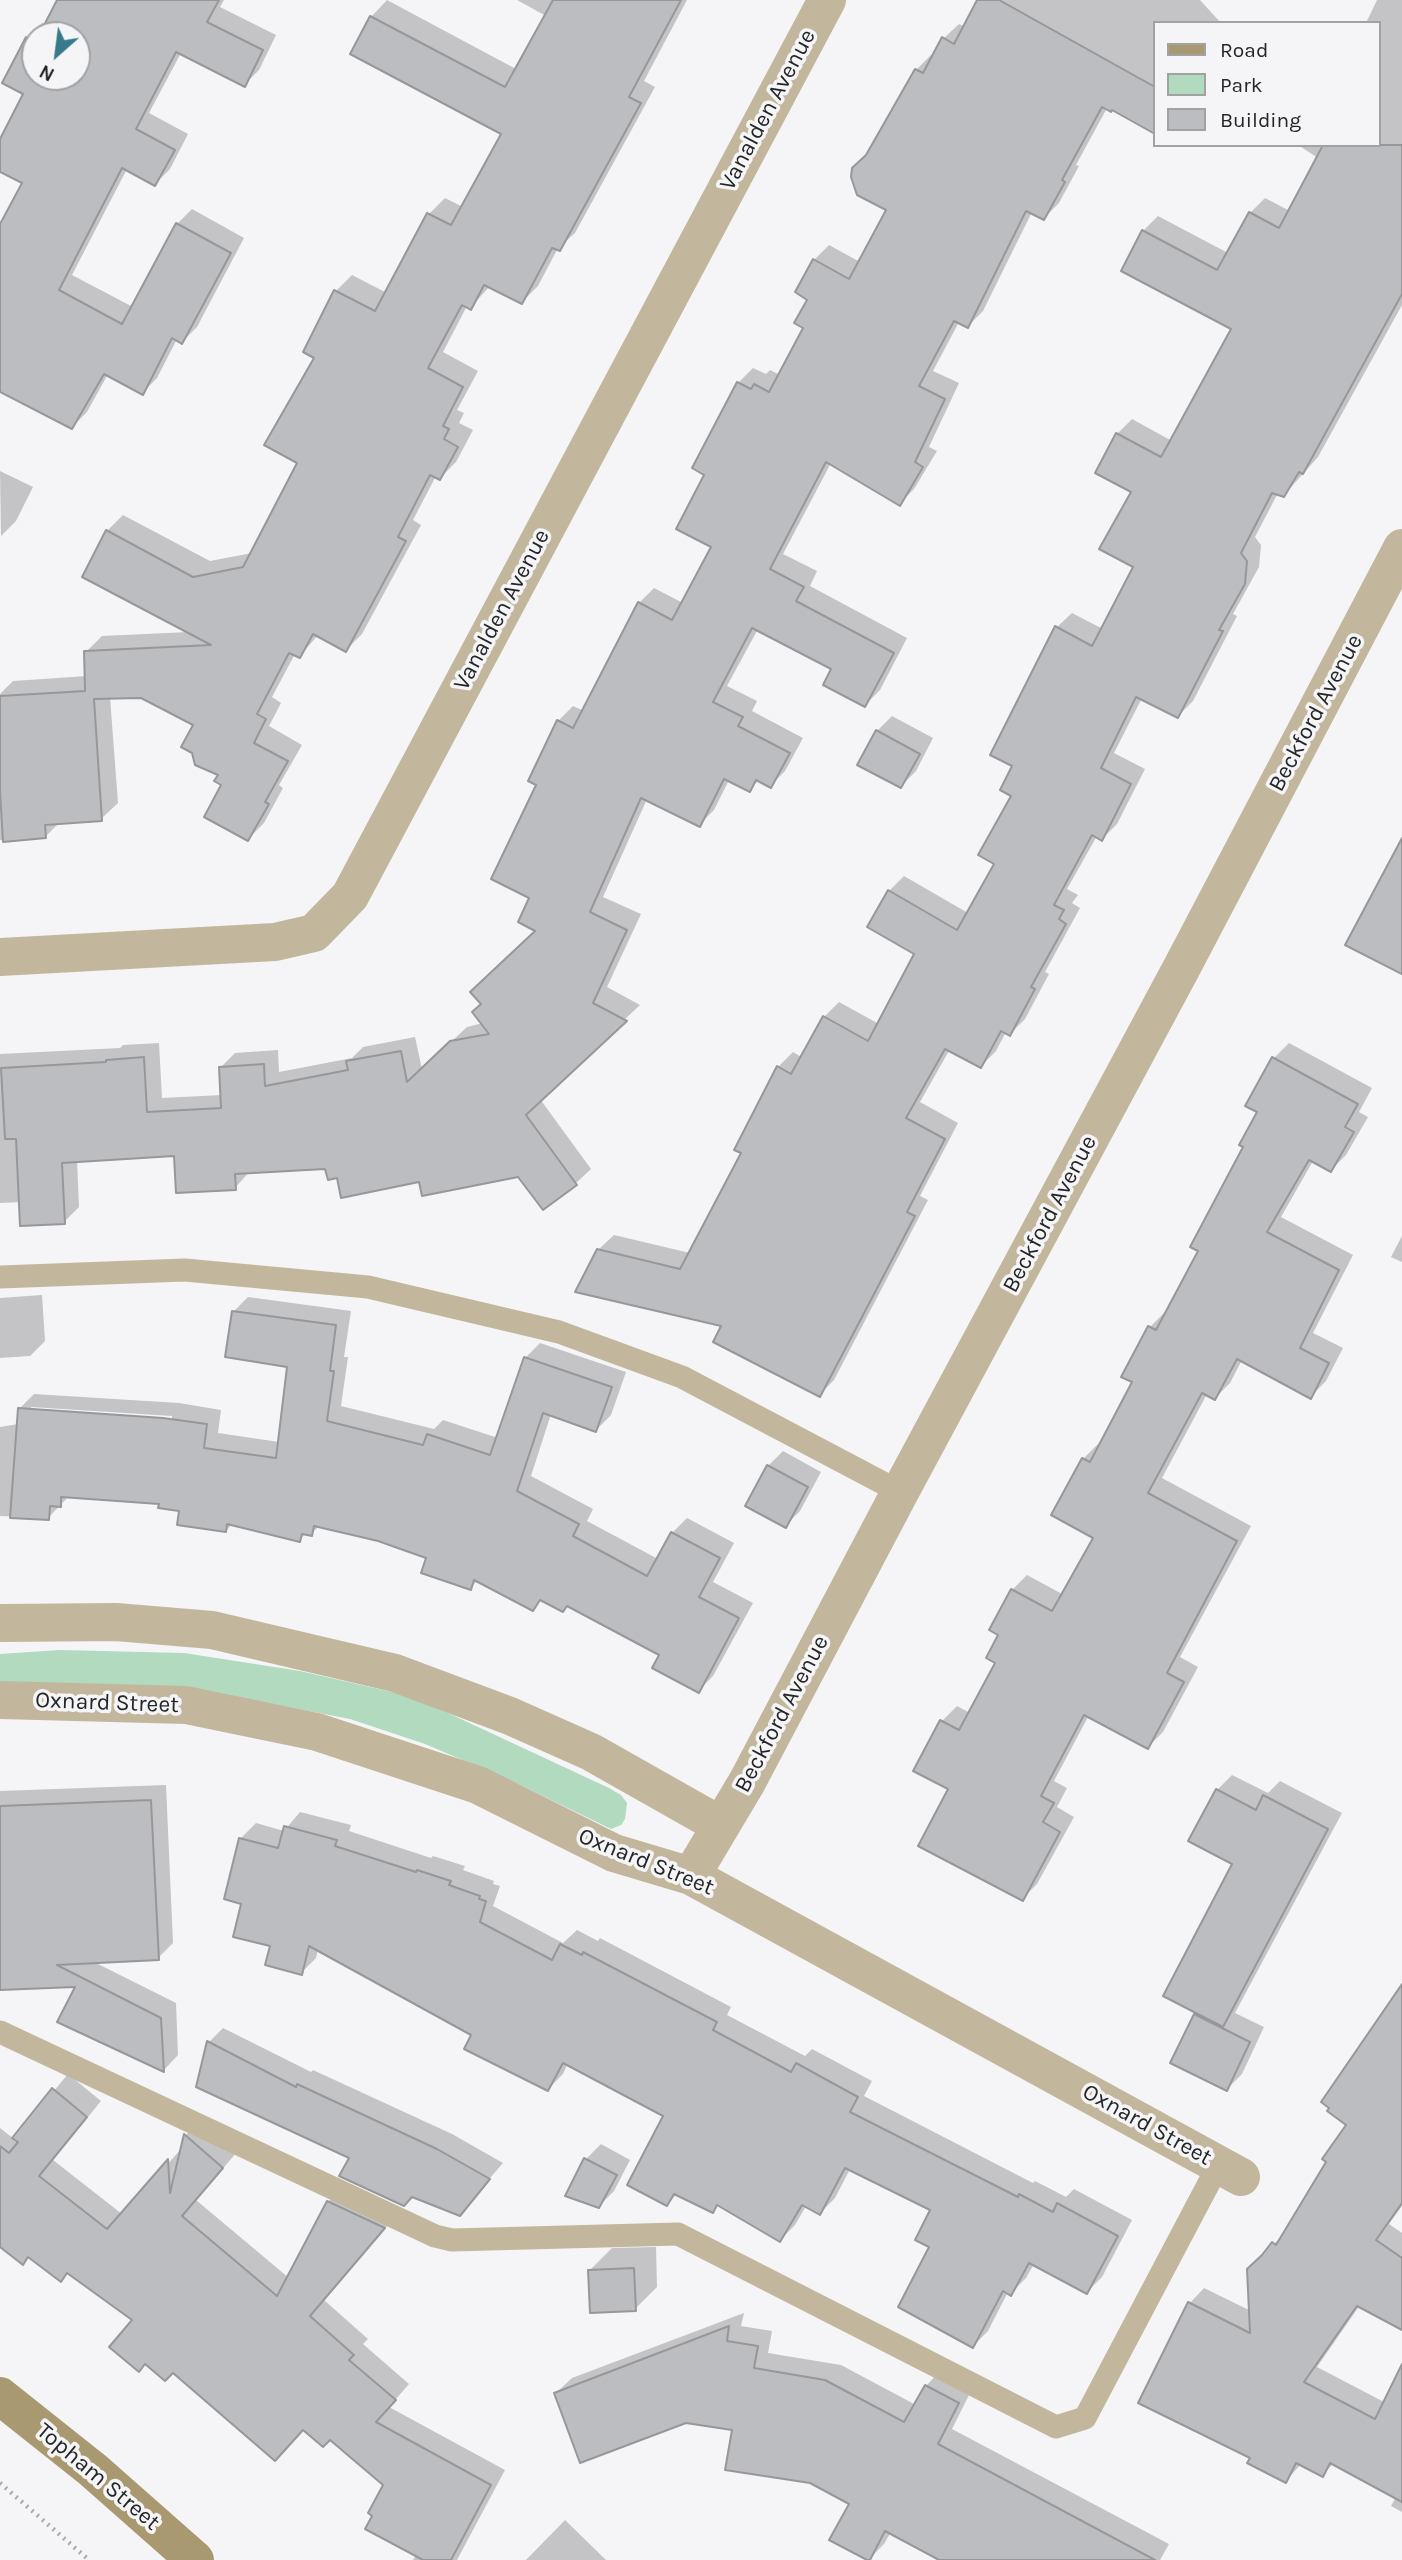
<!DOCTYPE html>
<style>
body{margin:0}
#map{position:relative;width:1402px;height:2560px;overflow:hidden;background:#f5f5f8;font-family:Karla,sans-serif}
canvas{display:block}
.legend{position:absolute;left:1153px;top:21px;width:228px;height:126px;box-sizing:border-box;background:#f5f5f8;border:2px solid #a1a2a4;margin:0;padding:9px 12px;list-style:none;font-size:21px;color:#242526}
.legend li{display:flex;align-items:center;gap:14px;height:35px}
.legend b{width:35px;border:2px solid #a1a2a4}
.north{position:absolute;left:21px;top:21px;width:70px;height:70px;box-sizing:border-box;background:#f5f5f8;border:2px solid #a1a2a4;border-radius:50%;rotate:208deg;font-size:19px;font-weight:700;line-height:28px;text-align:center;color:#242526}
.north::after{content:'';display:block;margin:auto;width:24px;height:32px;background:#38798b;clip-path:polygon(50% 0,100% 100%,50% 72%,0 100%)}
</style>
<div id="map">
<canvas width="1402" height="2560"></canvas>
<ul class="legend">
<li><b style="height:9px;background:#a99970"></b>Road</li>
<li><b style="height:19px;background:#b1dabe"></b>Park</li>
<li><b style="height:19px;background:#bcbdc0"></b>Building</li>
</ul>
<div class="north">N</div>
</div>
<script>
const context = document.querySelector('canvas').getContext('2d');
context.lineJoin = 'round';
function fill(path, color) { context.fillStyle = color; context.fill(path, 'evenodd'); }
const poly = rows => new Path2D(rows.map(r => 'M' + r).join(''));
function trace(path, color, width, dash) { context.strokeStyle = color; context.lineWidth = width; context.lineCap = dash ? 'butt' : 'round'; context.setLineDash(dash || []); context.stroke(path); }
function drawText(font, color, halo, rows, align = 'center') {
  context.font = font + ' Karla,sans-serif'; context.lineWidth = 7; context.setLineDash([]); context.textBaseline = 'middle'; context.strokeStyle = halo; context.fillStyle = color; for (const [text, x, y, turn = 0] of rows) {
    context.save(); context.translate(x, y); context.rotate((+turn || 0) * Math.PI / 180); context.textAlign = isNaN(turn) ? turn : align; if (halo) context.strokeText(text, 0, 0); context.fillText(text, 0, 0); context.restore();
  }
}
fill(poly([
 [60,1650,184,1653,300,1671,401,1694,448,1713,609,1788,621,1795,627,1803,625,1819,621,1825,611,1829,514,1782,425,1744,350,1719,220,1694,0,1685,0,1654]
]), '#b1dabe');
fill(poly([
 [60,0,224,0,220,7,276,35,259,70,244,85,181,53,149,113,188,134,170,169,155,184,127,169,72,275,133,307,177,224,192,209,244,238,197,327,182,342,177,339,157,378,142,393,108,374,87,412,72,427,0,390,0,228,24,182,0,170,0,142,25,93,27,38,42,23,46,25],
 [35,35,77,35,77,77,35,77],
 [387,0,516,69,546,16,517,0,687,0,644,81,655,87,575,233,558,248,538,286,522,302,490,286,471,307,467,306,443,352,478,371,457,410,464,413,459,423,473,430,456,462,440,478,436,476,413,520,421,525,362,634,346,650,318,635,300,656,295,654,272,697,281,703,269,726,302,745,279,785,283,788,264,823,248,839,220,774,195,724,142,696,110,697,118,803,101,819,60,822,45,837,0,840,0,694,13,681,87,676,86,652,102,636,189,632,107,531,123,515,210,561,252,553,299,462,316,357,306,351,336,291,352,275,387,293,429,214,445,198,463,207,503,133,352,53,371,17],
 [979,0,1200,0,1221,23,1155,23,1155,132,1112,108,1107,108,1076,165,1079,166,1059,203,1044,218,1032,212,983,311,968,326,959,322,933,371,959,383,929,447,937,451,914,489,899,504,831,463,783,554,817,571,810,586,907,638,880,690,865,705,833,669,758,629,727,686,757,701,752,711,803,738,785,771,770,786,759,780,749,790,729,780,714,810,699,825,647,799,603,897,641,914,607,987,640,1005,540,1099,591,1169,576,1183,543,1208,519,1175,421,1180,339,1176,327,1167,250,1171,235,1188,175,1154,77,1160,79,1207,64,1222,21,1202,0,1203,0,1054,120,1048,123,1045,159,1043,162,1098,222,1095,220,1068,235,1053,278,1050,279,1072,352,1058,363,1047,415,1037,422,1069,467,1027,483,1023,483,1004,537,930,532,897,539,784,558,721,573,706,584,711,639,603,654,588,683,603,713,546,707,474,738,383,753,368,766,374,770,370,780,375,805,328,814,260,829,245,860,262,888,209,869,155,916,70,931,55,934,57,944,38,959,24,965,27],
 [1377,0,1402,0,1402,305,1318,457,1284,495,1278,493,1255,537,1261,545,1259,567,1233,614,1237,616,1193,701,1178,716,1142,698,1114,753,1145,769,1117,824,1102,839,1097,836,1067,889,1078,895,1072,903,1080,908,1045,972,1049,974,1025,1019,1010,1034,1006,1032,996,1051,981,1066,950,1049,920,1102,958,1123,920,1196,928,1200,834,1380,819,1395,724,1325,598,1250,614,1235,690,1253,744,1153,778,1067,793,1052,803,1058,824,1017,839,1002,879,1024,916,953,889,891,904,876,968,913,996,863,1013,795,1014,765,1057,627,1072,613,1103,629,1135,567,1133,491,1117,434,1132,419,1172,441,1233,329,1143,231,1158,216,1228,253,1250,213,1265,198,1290,211,1318,158,1298,145,1379,145,1379,23,1366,23],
 [0,471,33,487,16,521,1,536],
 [892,716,933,738,916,771,901,786,877,731],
 [1289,1043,1372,1088,1359,1112,1368,1117,1346,1155,1331,1170,1313,1161,1281,1217,1353,1255,1313,1333,1343,1348,1326,1381,1311,1396,1242,1360,1230,1383,1215,1398,1207,1394,1162,1478,1251,1526,1180,1657,1198,1667,1163,1732,1148,1747,1089,1715,1054,1781,1067,1788,1057,1807,1074,1817,1037,1884,1022,1899,950,1788,942,1721,957,1706,970,1713,997,1662,1000,1634,1012,1590,1027,1575,1064,1595,1095,1537,1053,1515,1083,1459,1098,1444,1101,1445,1135,1382,1150,1327,1165,1312,1167,1313,1200,1251,1259,1111,1248,1105,1274,1058],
 [1402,1236,1402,1262,1391,1257],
 [42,1295,45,1341,30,1356,0,1358,0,1298],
 [248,1297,351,1311,344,1357,348,1357,341,1406,434,1429,443,1420,498,1438,525,1358,540,1343,626,1372,611,1415,596,1430,551,1414,531,1476,593,1509,587,1521,658,1559,672,1533,687,1518,734,1543,713,1582,753,1603,713,1676,698,1691,662,1654,568,1604,542,1599,533,1609,478,1580,470,1588,428,1557,378,1539,320,1525,311,1534,306,1533,299,1540,233,1523,226,1531,181,1509,161,1503,69,1496,48,1518,0,1516,0,1427,18,1424,19,1409,34,1394,179,1403,221,1410,218,1433,279,1442,289,1365,233,1312],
 [31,1407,172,1416,172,1420,31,1411],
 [783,1451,821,1472,800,1511,785,1526,768,1466],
 [1232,1775,1268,1793,1280,1781,1342,1813,1235,2013,1264,2027,1242,2074,1227,2089,1195,2015,1198,2012,1234,1863,1217,1790],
 [166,1785,173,1943,158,1958,94,1962,176,2003,178,2055,164,2070,77,1985,0,1988,0,1791],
 [300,1812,351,1825,349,1831,431,1858,433,1856,465,1866,463,1870,494,1881,493,1884,500,1886,493,1906,563,1943,577,1930,598,1941,600,1938,731,2007,727,2015,805,2056,812,2049,872,2081,864,2096,1033,2183,1035,2181,1066,2197,1074,2189,1132,2220,1102,2277,1087,2292,1034,2264,1026,2278,1011,2293,1008,2292,988,2331,973,2346,931,2246,932,2209,850,2169,835,2198,820,2213,806,2206,795,2225,780,2240,719,2204,713,2211,678,2193,667,2204,666,2115,568,2063,563,2074,548,2089,474,2034,318,1949,316,1958,301,1973,272,1945,243,1902,241,1838,256,1823,284,1831],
 [1402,1988,1402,2206,1389,2224,1402,2233,1402,2328,1360,2305,1317,2367,1384,2402,1402,2368,1402,2512,1391,2506,1396,2497,1334,2463,1322,2475,1301,2464,1286,2481,1252,2457,1190,2303,1204,2288,1251,2311,1268,2251,1289,2227,1349,2125],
 [223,2028,311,2072,313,2070,452,2134,503,2163,459,2214,351,2157,209,2042],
 [68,2074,101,2101,53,2160,122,2214,183,2147,186,2135,200,2120,237,2152,196,2200,289,2278,328,2202,343,2187,398,2213,324,2300,368,2339,363,2344,409,2384,389,2407,505,2470,457,2560,413,2560,416,2555,385,2484,330,2438,173,2371,135,2319,68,2272,61,2280,29,2256,23,2263,0,2245,0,2128,14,2139],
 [601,2144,630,2160,614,2191,599,2206,586,2159],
 [656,2247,657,2287,635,2309,590,2270,612,2248],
 [744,2313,741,2326,772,2331,768,2353,841,2365,916,2405,926,2386,941,2370,973,2387,952,2429,1169,2544,1160,2560,943,2560,891,2532,884,2544,869,2559,851,2503,734,2429,556,2393,572,2378],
 [565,2520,606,2560,526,2560]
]), '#0003');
const building = poly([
 [57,0,219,0,207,22,263,50,245,87,176,52,136,129,175,150,155,186,122,168,59,290,122,324,176,223,231,253,182,344,172,338,143,395,104,374,72,429,0,392,0,224,22,183,0,172,0,139,23,94,2,83,26,37,35,42,35,77,77,77,77,35,39,35,57,0],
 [553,0,681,0,629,97,641,103,560,251,552,248,522,304,484,285,471,310,462,305,428,368,463,387,443,426,449,429,444,439,458,447,440,480,430,475,398,537,406,541,346,652,313,634,300,658,289,653,257,714,266,719,254,743,288,761,265,802,269,804,248,841,204,817,221,785,214,781,218,775,195,765,192,753,181,747,193,725,141,698,94,699,102,821,45,825,46,838,3,842,0,791,0,696,85,691,84,651,211,645,82,577,106,530,193,577,243,567,297,463,264,445,314,358,303,352,334,290,375,311,427,213,451,225,501,134,350,54,370,16,505,87,553,0],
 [977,0,999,0,1155,87,1155,134,1112,110,1111,112,1102,107,1062,180,1065,182,1044,220,1026,211,968,328,954,321,919,386,945,399,915,462,923,467,900,506,826,462,770,569,804,587,796,601,894,653,865,707,823,685,831,669,752,628,713,702,743,717,738,726,790,753,771,788,756,780,750,792,724,779,700,827,641,798,590,912,627,930,593,1003,627,1021,526,1115,577,1185,543,1210,518,1177,422,1196,419,1182,341,1198,337,1178,328,1180,325,1169,235,1174,236,1190,176,1193,174,1156,62,1163,65,1224,20,1226,16,1139,5,1139,1,1068,106,1062,106,1060,144,1057,147,1112,221,1108,219,1067,264,1064,265,1086,348,1070,346,1061,401,1051,407,1082,450,1041,489,1034,472,1012,481,1004,470,992,535,931,518,922,529,898,491,879,536,785,528,781,557,720,573,728,638,602,672,620,711,547,676,529,704,475,692,468,737,382,751,389,754,384,769,392,803,328,794,323,807,300,795,292,813,259,849,279,886,210,857,195,851,177,852,168,866,155,915,69,923,73,942,37,954,44,977,0],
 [1323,145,1402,145,1402,294,1303,474,1299,472,1284,497,1272,493,1241,553,1247,561,1245,584,1219,630,1223,631,1178,718,1136,697,1101,768,1131,784,1102,841,1092,835,1054,905,1064,910,1059,919,1066,924,1031,987,1035,989,1010,1036,1001,1031,981,1068,945,1049,906,1118,945,1139,907,1212,915,1216,820,1397,713,1342,721,1326,575,1292,597,1249,680,1269,741,1153,734,1150,777,1066,791,1074,823,1016,868,1041,914,954,867,927,888,890,957,930,994,864,978,855,1011,796,1000,790,1012,766,990,755,1055,626,1092,646,1133,567,1099,549,1131,492,1095,473,1116,433,1161,457,1231,329,1121,271,1142,230,1217,270,1249,212,1279,228,1323,145],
 [876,730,920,754,901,788,857,765,876,730],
 [1402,838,1402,974,1345,945,1402,838],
 [1272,1057,1358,1104,1345,1127,1354,1132,1331,1172,1309,1160,1267,1232,1339,1270,1300,1348,1329,1363,1311,1399,1237,1359,1215,1400,1202,1393,1148,1493,1237,1541,1167,1673,1184,1682,1148,1749,1084,1715,1041,1796,1054,1803,1043,1822,1060,1832,1023,1901,918,1846,948,1789,913,1771,940,1720,959,1730,995,1663,986,1658,998,1635,989,1630,1011,1589,1052,1611,1093,1538,1051,1515,1082,1458,1090,1462,1132,1382,1121,1377,1148,1326,1156,1330,1198,1251,1190,1247,1243,1147,1239,1145,1257,1112,1245,1106,1272,1057],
 [232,1311,336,1325,330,1371,334,1371,327,1421,423,1445,427,1434,490,1455,524,1357,612,1387,596,1432,543,1413,517,1491,579,1524,573,1536,647,1576,671,1532,720,1558,699,1597,739,1618,699,1693,652,1668,659,1655,567,1606,563,1612,540,1600,533,1611,474,1580,471,1590,421,1573,426,1558,378,1541,314,1526,312,1536,302,1534,300,1542,227,1524,226,1532,177,1525,179,1511,158,1508,159,1504,61,1497,61,1507,50,1506,49,1520,10,1518,18,1408,163,1418,207,1424,204,1448,276,1458,287,1367,225,1357,232,1311],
 [767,1465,808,1487,786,1528,745,1506,767,1465],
 [1216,1789,1256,1810,1263,1795,1328,1829,1223,2027,1163,1996,1232,1864,1188,1841,1216,1789],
 [151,1800,159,1960,57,1965,161,2018,164,2072,57,2022,75,1987,0,1990,0,1806,151,1800],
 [284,1826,337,1840,335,1846,416,1872,417,1870,451,1881,449,1885,480,1896,479,1899,486,1901,480,1922,552,1960,560,1944,582,1955,583,1952,717,2022,713,2030,791,2072,796,2063,858,2097,850,2112,1018,2197,1019,2194,1053,2212,1057,2203,1118,2236,1087,2294,1029,2263,1011,2296,1003,2291,973,2348,898,2307,929,2247,915,2240,930,2210,845,2168,820,2215,802,2205,780,2242,717,2205,713,2213,674,2194,667,2206,627,2185,663,2116,563,2063,548,2091,464,2049,471,2035,309,1946,302,1975,265,1965,270,1946,233,1937,241,1904,224,1899,239,1838,278,1848,284,1826],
 [1402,1984,1402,2203,1376,2240,1402,2258,1402,2330,1357,2306,1304,2382,1375,2419,1402,2364,1402,2502,1330,2463,1323,2477,1296,2463,1286,2483,1247,2463,1250,2458,1138,2403,1188,2302,1250,2333,1247,2269,1262,2255,1272,2242,1276,2245,1326,2162,1322,2159,1346,2125,1327,2111,1329,2108,1321,2102,1402,1984],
 [1194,2014,1250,2042,1227,2091,1170,2063,1194,2014],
 [207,2041,296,2087,297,2084,437,2149,490,2179,460,2216,412,2197,404,2206,339,2176,349,2158,196,2087,207,2041],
 [52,2088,87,2117,39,2176,107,2229,168,2159,170,2193,184,2134,223,2168,182,2216,277,2296,327,2201,385,2228,310,2316,354,2355,349,2360,396,2400,376,2422,491,2485,451,2560,423,2560,365,2529,372,2516,368,2513,383,2485,330,2440,323,2447,303,2430,275,2461,173,2373,165,2381,145,2364,139,2372,109,2347,132,2320,67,2273,61,2282,28,2257,23,2265,0,2247,0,2146,9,2153,18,2142,12,2138,52,2088],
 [584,2158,617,2175,599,2208,565,2196,584,2158],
 [634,2268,636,2311,590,2313,588,2270,634,2268],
 [729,2326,727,2341,758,2346,754,2368,825,2380,904,2422,925,2385,959,2403,938,2444,1155,2560,939,2560,885,2531,870,2560,867,2560,829,2540,849,2504,810,2483,725,2470,732,2430,686,2423,580,2463,554,2393,729,2326]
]);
fill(building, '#bcbdc0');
trace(building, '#97979a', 2);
trace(poly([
 [0,2483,89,2560]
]), '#a9aaac', 4.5, [2, 5]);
trace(poly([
 [0,1277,185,1270,368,1287,559,1332,682,1377,900,1492],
 [0,2032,435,2236,452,2240,678,2234,1056,2427,1085,2418,1219,2164]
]), '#c2b79c', 23);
trace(poly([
 [0,957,275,942,314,933,350,896,827,0],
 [0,1623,116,1622,212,1630,395,1673,510,1716,591,1752,720,1825],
 [0,1700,186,1705,317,1732,478,1785,614,1853,691,1876,1241,2177],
 [691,1876,747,1782,900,1492,1182,967,1402,548]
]), '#c2b79c', 38);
trace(poly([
 [0,2396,93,2470,195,2560]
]), '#a99970', 38);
drawText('23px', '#242526', '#f5f5f8', [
 ["Vanalden Avenue",768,110,-62],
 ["Vanalden Avenue",502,610,-62],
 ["Beckford Avenue",1316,713,-62],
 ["Beckford Avenue",1050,1214,-62],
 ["Oxnard Street",107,1703,2],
 ["Beckford Avenue",782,1714,-62],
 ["Oxnard Street",646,1862,22],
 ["Oxnard Street",1147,2125,29],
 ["Topham Street",98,2477,40]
]);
</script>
